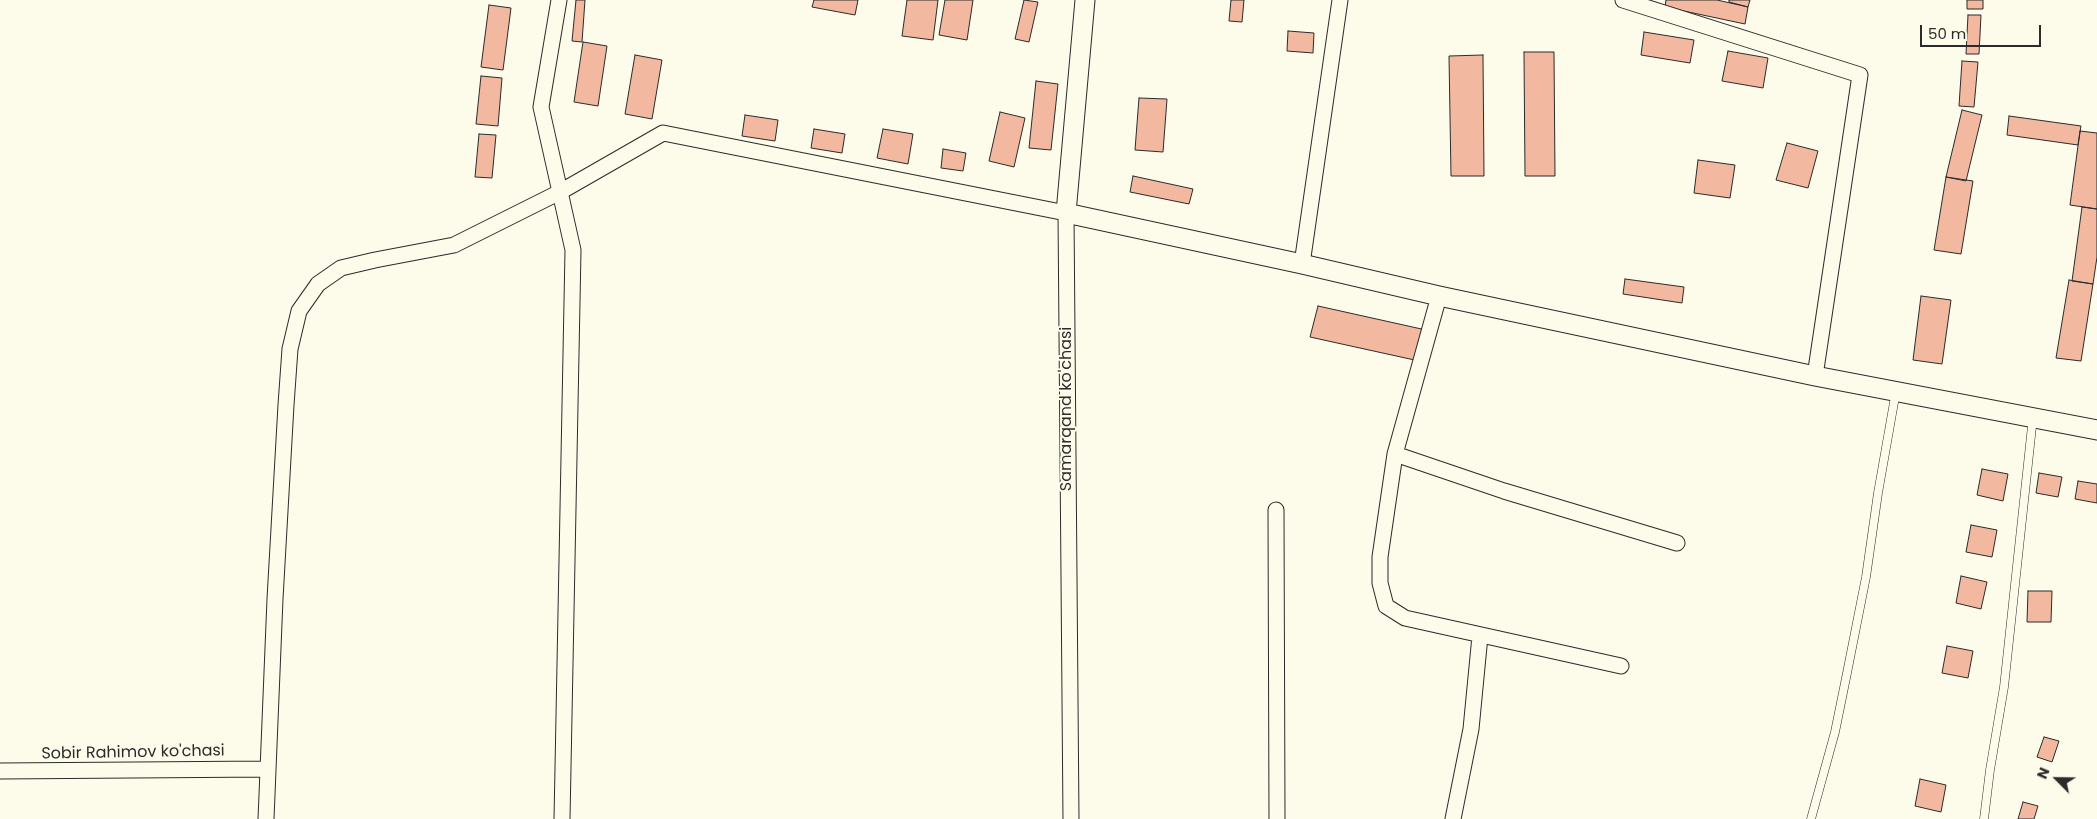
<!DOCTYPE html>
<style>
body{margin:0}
#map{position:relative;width:2097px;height:819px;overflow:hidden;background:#fdfbea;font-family:Poppins,sans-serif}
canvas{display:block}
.north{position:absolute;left:2032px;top:754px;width:50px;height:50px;-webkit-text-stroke:4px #fdfbea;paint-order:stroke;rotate:293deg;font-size:14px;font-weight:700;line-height:20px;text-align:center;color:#2b2b2b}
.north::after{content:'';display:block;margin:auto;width:18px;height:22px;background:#2b2b2b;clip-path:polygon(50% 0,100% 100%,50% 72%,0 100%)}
.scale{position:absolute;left:1920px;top:25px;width:121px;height:22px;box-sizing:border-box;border:2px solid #2b2b2b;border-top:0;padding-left:6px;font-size:15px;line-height:18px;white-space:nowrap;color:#2b2b2b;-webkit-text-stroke:4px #fdfbea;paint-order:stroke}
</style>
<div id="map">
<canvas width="2097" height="819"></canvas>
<div class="north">N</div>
<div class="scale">50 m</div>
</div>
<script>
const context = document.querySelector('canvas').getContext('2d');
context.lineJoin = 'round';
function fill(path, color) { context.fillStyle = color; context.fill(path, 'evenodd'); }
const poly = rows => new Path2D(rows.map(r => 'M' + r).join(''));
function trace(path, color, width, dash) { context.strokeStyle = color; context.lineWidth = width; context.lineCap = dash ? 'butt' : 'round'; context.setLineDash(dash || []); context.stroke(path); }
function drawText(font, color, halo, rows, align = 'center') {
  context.font = font + ' Poppins,sans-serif'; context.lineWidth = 4; context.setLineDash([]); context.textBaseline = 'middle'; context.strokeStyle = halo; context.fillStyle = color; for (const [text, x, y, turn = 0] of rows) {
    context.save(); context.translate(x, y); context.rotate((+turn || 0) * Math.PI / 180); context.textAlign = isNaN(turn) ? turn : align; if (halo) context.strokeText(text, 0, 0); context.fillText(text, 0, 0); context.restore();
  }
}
const building = poly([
 [576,0,585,0,582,42,572,41,576,0],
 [814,0,858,0,855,15,812,7,814,0],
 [907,0,938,0,933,40,902,36,907,0],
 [945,0,973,0,967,40,939,35,945,0],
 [1024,0,1038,2,1029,42,1015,39,1024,0],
 [1231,0,1244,0,1242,22,1229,21,1231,0],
 [1666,0,1717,0,1748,7,1745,24,1665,7,1666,0],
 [1729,0,1750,0,1748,7,1729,2,1729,0],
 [1967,0,1983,0,1983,9,1967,9,1967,0],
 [489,5,511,8,503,70,481,67,489,5],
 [1968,15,1981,15,1979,54,1966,54,1968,15],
 [1288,31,1314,33,1313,53,1287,51,1288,31],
 [1644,32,1694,40,1690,63,1641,55,1644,32],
 [583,42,607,46,598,106,574,102,583,42],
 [1728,51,1768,58,1763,88,1722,81,1728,51],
 [1524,52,1554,52,1555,176,1525,176,1524,52],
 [635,55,662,60,652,119,625,114,635,55],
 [1483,55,1484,176,1451,176,1449,56,1483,55],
 [1962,61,1978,62,1974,107,1959,106,1962,61],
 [481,76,502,78,498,126,476,124,481,76],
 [1036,81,1058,84,1051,150,1029,148,1036,81],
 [1139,98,1167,99,1163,152,1135,150,1139,98],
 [1962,110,1982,115,1966,181,1946,177,1962,110],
 [1000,112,1025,118,1014,167,989,161,1000,112],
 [745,115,778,120,775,141,742,136,745,115],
 [2009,116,2081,126,2078,145,2007,135,2009,116],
 [814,129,845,134,842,153,811,148,814,129],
 [883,129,913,134,908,164,877,158,883,129],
 [2080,131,2097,133,2097,209,2070,205,2080,131],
 [479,134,496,135,492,178,475,177,479,134],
 [1787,143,1818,151,1808,188,1776,180,1787,143],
 [943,149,966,153,963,171,941,168,943,149],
 [1698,160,1735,165,1730,198,1694,193,1698,160],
 [1133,176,1193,189,1189,204,1130,192,1133,176],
 [1946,177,1973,181,1961,254,1934,250,1946,177],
 [2082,207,2097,209,2097,257,2093,284,2072,281,2082,207],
 [1625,279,1684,287,1682,303,1623,294,1625,279],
 [2069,280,2093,284,2081,361,2056,358,2069,280],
 [1921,296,1951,300,1942,364,1913,360,1921,296],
 [1318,306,1426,330,1419,361,1310,337,1318,306],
 [1982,469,2008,474,2003,501,1977,495,1982,469],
 [2039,473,2062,477,2058,497,2036,493,2039,473],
 [2078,481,2097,484,2097,503,2075,499,2078,481],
 [1971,525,1997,530,1992,557,1966,552,1971,525],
 [1961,576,1987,582,1981,609,1956,603,1961,576],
 [2028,591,2052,591,2051,622,2027,622,2028,591],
 [1947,646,1973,651,1968,678,1942,673,1947,646],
 [2044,737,2059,741,2052,762,2037,757,2044,737],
 [1920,779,1946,785,1941,812,1915,806,1920,779],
 [2023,802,2038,806,2034,819,2018,819,2023,802]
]);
fill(building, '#f2b8a0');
trace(building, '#2b2b2b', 1);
const service = poly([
 [1811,819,1835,732,1847,673,1866,577,1878,493,1896,391],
 [1984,819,1990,770,2004,687,2033,417]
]);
const minor = poly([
 [559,0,541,107,573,250,562,819],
 [1623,0,1860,75,1815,376],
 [1302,264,1340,0],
 [1395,454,1439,296],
 [1276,510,1277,819],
 [1621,666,1405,618,1386,606,1380,583,1380,557,1395,454,1504,491,1677,543],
 [0,771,267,769],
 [266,819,275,599,286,405,290,349,299,311,318,284,341,268,375,260,454,245,560,192,663,133,1066,213,1071,819],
 [1453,819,1471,729,1480,636]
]);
const tertiary = poly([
 [1085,0,1066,213,1302,264,1439,296,1815,376,2097,430]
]);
trace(service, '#2b2b2b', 9);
trace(minor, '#2b2b2b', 17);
trace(tertiary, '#2b2b2b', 21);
trace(service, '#fdfbea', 8);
trace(minor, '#fdfbea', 15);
trace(tertiary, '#fdfbea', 19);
drawText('16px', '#2b2b2b', '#fdfbea', [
 ["Samarqand ko'chasi",1067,409,-90],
 ["Sobir Rahimov ko'chasi",133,753,-1]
]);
</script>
